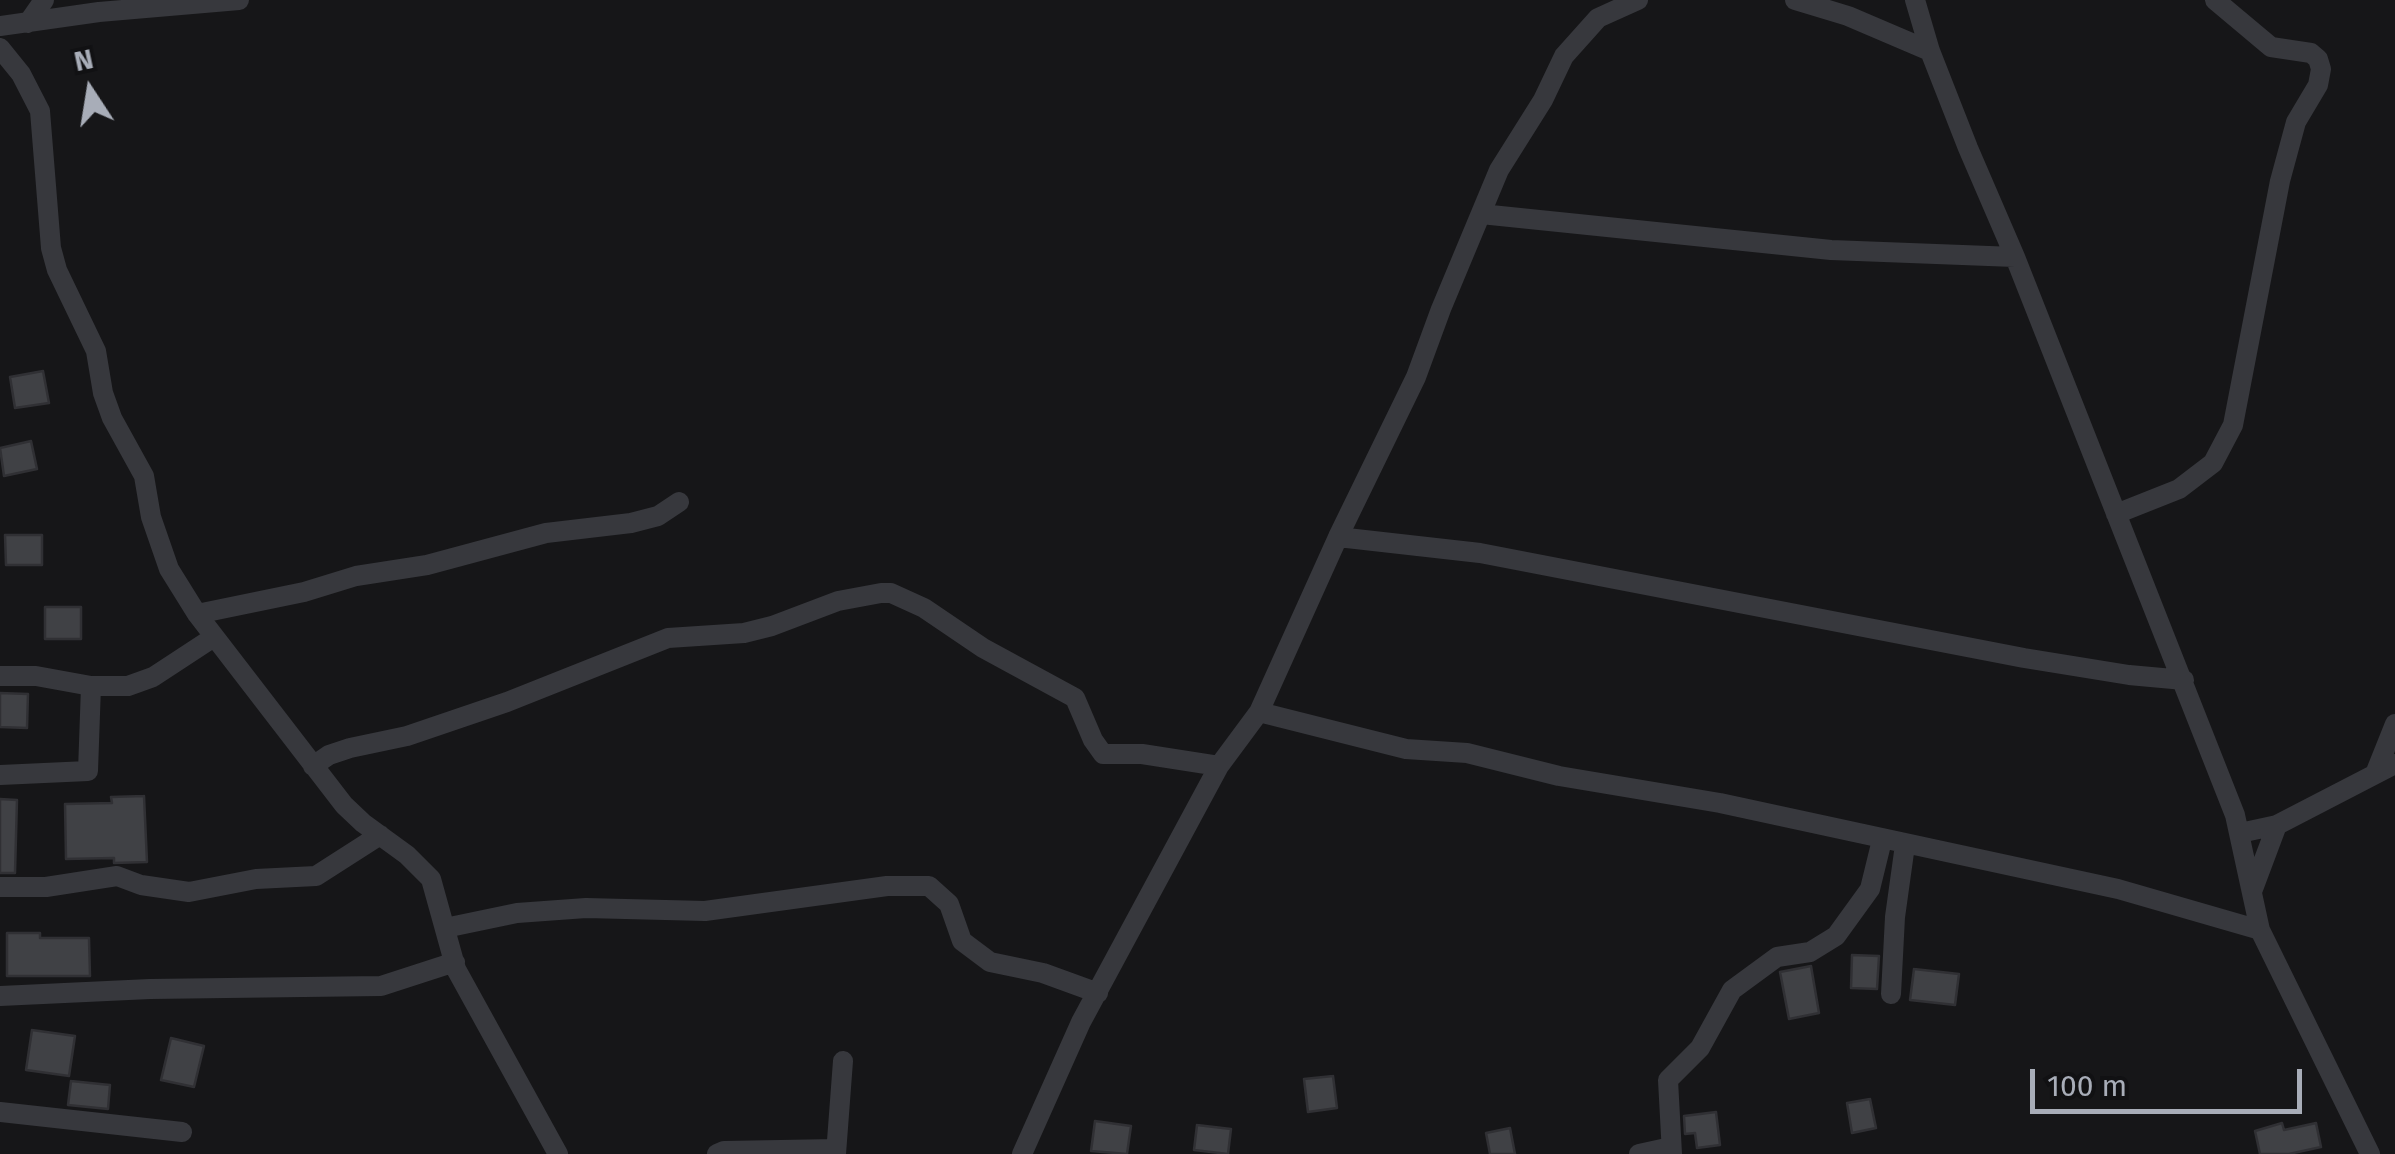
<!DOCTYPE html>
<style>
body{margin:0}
#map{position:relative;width:2395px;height:1154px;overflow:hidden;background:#161618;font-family:"Fira Sans",sans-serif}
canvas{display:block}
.north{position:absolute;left:40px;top:40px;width:100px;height:100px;-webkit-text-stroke:8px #111113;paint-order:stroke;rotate:348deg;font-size:28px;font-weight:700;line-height:40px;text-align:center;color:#a8adb8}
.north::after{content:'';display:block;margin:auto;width:35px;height:45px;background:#a8adb8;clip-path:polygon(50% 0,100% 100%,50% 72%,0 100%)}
.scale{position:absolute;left:2030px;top:1069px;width:272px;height:45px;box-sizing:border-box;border:5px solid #a8adb8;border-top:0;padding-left:12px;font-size:30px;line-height:35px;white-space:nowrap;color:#a8adb8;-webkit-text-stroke:8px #111113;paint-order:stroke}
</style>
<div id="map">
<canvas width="2395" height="1154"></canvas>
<div class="north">N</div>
<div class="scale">100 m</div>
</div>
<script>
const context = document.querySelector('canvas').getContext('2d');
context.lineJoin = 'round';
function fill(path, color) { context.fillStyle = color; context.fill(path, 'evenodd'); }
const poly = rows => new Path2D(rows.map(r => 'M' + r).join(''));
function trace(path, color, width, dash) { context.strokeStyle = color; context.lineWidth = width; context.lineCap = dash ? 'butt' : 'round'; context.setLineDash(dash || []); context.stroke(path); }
const building = poly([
 [43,371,49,403,15,408,10,377,43,371],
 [31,441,37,469,4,476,0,448,31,441],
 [5,535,42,535,42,565,6,565,5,535],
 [45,607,81,607,81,639,45,639,45,607],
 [0,693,28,694,27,728,0,727,0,693],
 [144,796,147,862,114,863,114,858,66,859,65,804,112,803,111,797,144,796],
 [0,799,17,800,15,873,0,873,0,799],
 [7,933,40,933,40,938,89,938,90,976,7,976,7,933],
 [1852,955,1879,956,1877,989,1851,988,1852,955],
 [1811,966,1819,1013,1789,1019,1780,972,1811,966],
 [1914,969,1959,974,1955,1005,1910,1000,1914,969],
 [32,1030,75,1036,69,1076,26,1070,32,1030],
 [171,1038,204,1046,194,1087,161,1080,171,1038],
 [1333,1076,1337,1108,1308,1112,1304,1079,1333,1076],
 [71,1081,110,1085,108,1109,68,1105,71,1081],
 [1870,1099,1876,1128,1852,1133,1847,1103,1870,1099],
 [1716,1112,1720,1145,1697,1148,1695,1133,1685,1134,1684,1116,1716,1112],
 [1095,1121,1131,1126,1127,1154,1091,1151,1095,1121],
 [2282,1123,2284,1130,2316,1123,2321,1147,2289,1154,2260,1154,2255,1131,2282,1123],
 [1197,1125,1231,1129,1228,1154,1194,1150,1197,1125],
 [1510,1128,1515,1154,1490,1154,1486,1133,1510,1128]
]);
fill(building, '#404145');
trace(building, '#303034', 2.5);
trace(poly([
 [1795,0,1848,16,1930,51],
 [1915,0,1930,51,1968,148,2015,257,2235,815,2260,930,2370,1154],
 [28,23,44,0],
 [0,26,99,12,239,0],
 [0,48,21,74,40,111,51,248,57,270,96,351,103,393,112,418,144,476,151,517,169,569,197,614,344,805,363,823,407,855,431,879,456,969,558,1154],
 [1481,214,1831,250,2015,257],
 [2116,514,2179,489,2213,463,2233,425,2280,181,2296,122,2318,85,2321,69,2318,59,2311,53,2271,47,2215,0],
 [1338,537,1480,553,2024,658,2129,675,2184,680],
 [197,614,304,592,356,576,427,565,546,533,631,523,658,516,679,502],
 [0,676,36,676,91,686,128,686,153,677,214,637],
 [1259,712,1406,749,1467,753,1559,776,1720,803,2118,889,2260,930],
 [313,766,329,755,350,748,407,736,507,702,668,638,744,633,772,626,838,601,881,593,891,593,924,608,983,648,1075,698,1093,740,1103,754,1142,754,1219,766],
 [2375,774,2395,724],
 [0,775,88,771,91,686],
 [2240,833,2277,825,2395,764],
 [0,887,46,887,117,876,141,885,189,892,256,879,316,876,380,835],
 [2253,889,2277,825],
 [445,928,517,913,586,908,705,911,887,886,929,886,949,904,962,941,990,962,1043,973,1098,993],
 [1891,994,1895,917,1905,845],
 [0,996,150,989,381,986,455,962],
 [0,1112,182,1132],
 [717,1154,724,1151,836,1149],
 [836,1154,843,1061],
 [1022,1154,1081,1022,1219,766,1259,712,1338,537,1416,377,1441,309,1499,170,1543,100,1564,56,1598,18,1638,0],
 [1639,1154,1671,1147],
 [1672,1154,1668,1080,1700,1048,1732,990,1777,957,1810,952,1836,936,1870,889,1882,840]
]), '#37383d', 20);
</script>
